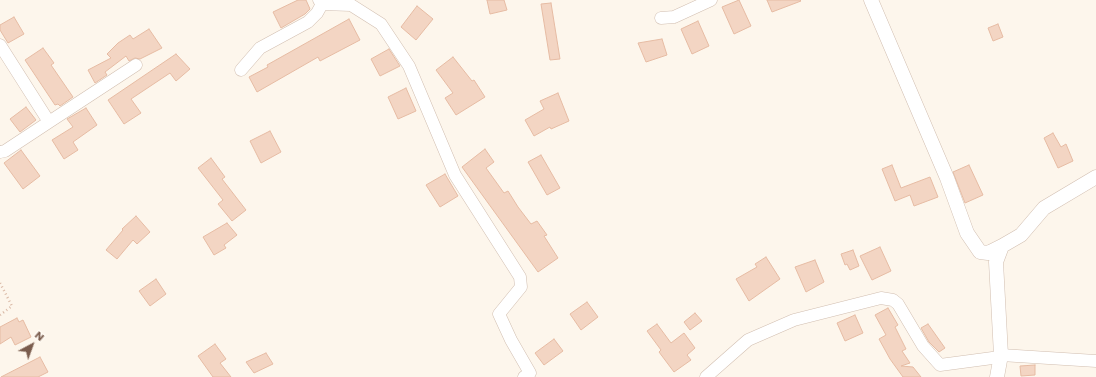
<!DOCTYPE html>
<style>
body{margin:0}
#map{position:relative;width:1096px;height:377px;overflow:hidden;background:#fdf6ec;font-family:Poppins,sans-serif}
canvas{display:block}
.north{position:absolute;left:12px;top:325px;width:40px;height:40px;-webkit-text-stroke:3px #fffaf3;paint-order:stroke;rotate:41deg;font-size:11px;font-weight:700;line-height:16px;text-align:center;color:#7a5c4d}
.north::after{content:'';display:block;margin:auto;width:14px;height:18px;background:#7a5c4d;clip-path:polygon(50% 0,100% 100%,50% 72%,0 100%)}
</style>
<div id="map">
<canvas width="1096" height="377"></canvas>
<div class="north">N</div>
</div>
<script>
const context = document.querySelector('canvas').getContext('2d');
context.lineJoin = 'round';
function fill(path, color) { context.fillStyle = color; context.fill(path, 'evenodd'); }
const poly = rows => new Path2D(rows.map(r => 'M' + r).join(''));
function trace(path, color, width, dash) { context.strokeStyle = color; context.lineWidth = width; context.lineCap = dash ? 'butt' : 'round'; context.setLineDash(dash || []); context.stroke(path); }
const building = poly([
 [298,0,306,0,310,9,305,14,281,28,273,12,298,0],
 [487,0,504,0,507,10,490,14,487,0],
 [739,0,751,26,734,34,722,7,739,0],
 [767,0,800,0,801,1,772,12,767,0],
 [551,3,560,59,550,60,541,4,551,3],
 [417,6,433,19,416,40,401,27,417,6],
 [14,17,24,34,8,43,0,30,0,25,14,17],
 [349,19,360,40,320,61,318,57,257,92,249,77,268,67,267,65,349,19],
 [698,21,709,46,692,54,681,29,698,21],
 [998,24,1003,37,993,41,988,28,998,24],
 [149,29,162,48,140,59,135,58,129,61,126,56,105,72,107,75,95,83,88,70,111,58,107,54,118,43,130,35,133,39,149,29],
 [662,39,667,55,646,62,638,43,662,39],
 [43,48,54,63,51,65,73,97,60,106,58,104,55,105,25,60,43,48],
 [389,49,400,66,380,76,371,59,389,49],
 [176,54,190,69,176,81,170,73,131,99,141,113,124,124,108,100,176,54],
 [453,57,472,81,474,80,485,97,456,115,445,98,453,93,436,70,453,57],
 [406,88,416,111,398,119,388,97,406,88],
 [558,93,569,121,551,129,550,127,534,136,525,120,544,109,540,101,558,93],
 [26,107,36,120,20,132,10,119,26,107],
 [86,108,97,125,73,142,78,150,64,159,52,140,73,127,67,119,86,108],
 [270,131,281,152,261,163,250,141,270,131],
 [1053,133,1061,147,1066,144,1073,161,1058,168,1044,138,1053,133],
 [485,149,494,162,486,168,504,193,508,191,518,207,531,224,537,221,547,235,544,236,558,258,538,272,462,167,485,149],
 [21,150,40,176,23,189,4,163,21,150],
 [541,155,560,188,547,195,528,162,541,155],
 [211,158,225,177,222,179,246,210,232,221,218,204,223,200,198,168,211,158],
 [892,165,901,188,930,177,938,197,914,206,910,195,895,201,882,169,892,165],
 [969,165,983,195,965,203,953,172,969,165],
 [445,174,458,196,440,207,426,185,445,174],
 [136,216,150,232,137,244,133,240,117,259,106,250,123,230,122,229,136,216],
 [227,223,237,235,224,245,226,248,214,255,203,237,227,223],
 [880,247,891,271,872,280,860,256,880,247],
 [853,250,859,266,850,270,847,264,845,265,841,254,853,250],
 [766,257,780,279,749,301,736,279,757,267,755,264,766,257],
 [815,260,824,282,806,292,795,267,815,260],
 [156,279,166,294,150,306,139,291,156,279],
 [587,302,598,317,581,330,570,314,587,302],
 [888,308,898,325,895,327,906,349,902,351,910,363,901,366,913,367,921,377,903,377,890,359,879,339,886,335,875,315,888,308],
 [695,313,702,321,690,330,684,322,695,313],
 [855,315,863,333,845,341,837,323,855,315],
 [17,318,19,322,23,320,31,337,15,345,11,337,0,344,0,327,17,318],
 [657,324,671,343,684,333,695,348,687,355,691,360,674,372,659,352,661,350,647,331,657,324],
 [928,324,945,348,939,352,929,342,921,328,928,324],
 [554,339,563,351,544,365,535,353,554,339],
 [215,344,226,359,220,363,231,377,213,377,198,356,215,344],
 [266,353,273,364,254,373,246,362,266,353],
 [40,357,48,372,38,377,1,377,40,357],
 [1035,365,1035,375,1021,376,1020,366,1035,365]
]);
fill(building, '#f3d5c3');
trace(building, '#e6bba3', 1);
const minor = poly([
 [319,0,322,4,351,5,381,24,409,66,455,175,520,277,521,287,499,314,511,340,530,373,524,377],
 [661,18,674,17,711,0],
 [0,45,49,122,5,151,0,152],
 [241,70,260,48,308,22,317,13,322,4],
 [49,122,136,65],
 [1001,355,1096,361],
 [706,377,748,340,794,320,881,298,893,300,898,304,923,346,940,365,1000,357]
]);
const tertiary = poly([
 [871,0,947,178,967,233,980,252,988,253,1002,246],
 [997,377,1001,355,996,262,1002,246,1021,235,1044,208,1096,177]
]);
trace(minor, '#d1beb0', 13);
trace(tertiary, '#d1beb0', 15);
trace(poly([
 [0,283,12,306,0,315]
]), '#d9b8a5', 2.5, [1, 3]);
trace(minor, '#fff', 12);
trace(tertiary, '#fff', 14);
</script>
